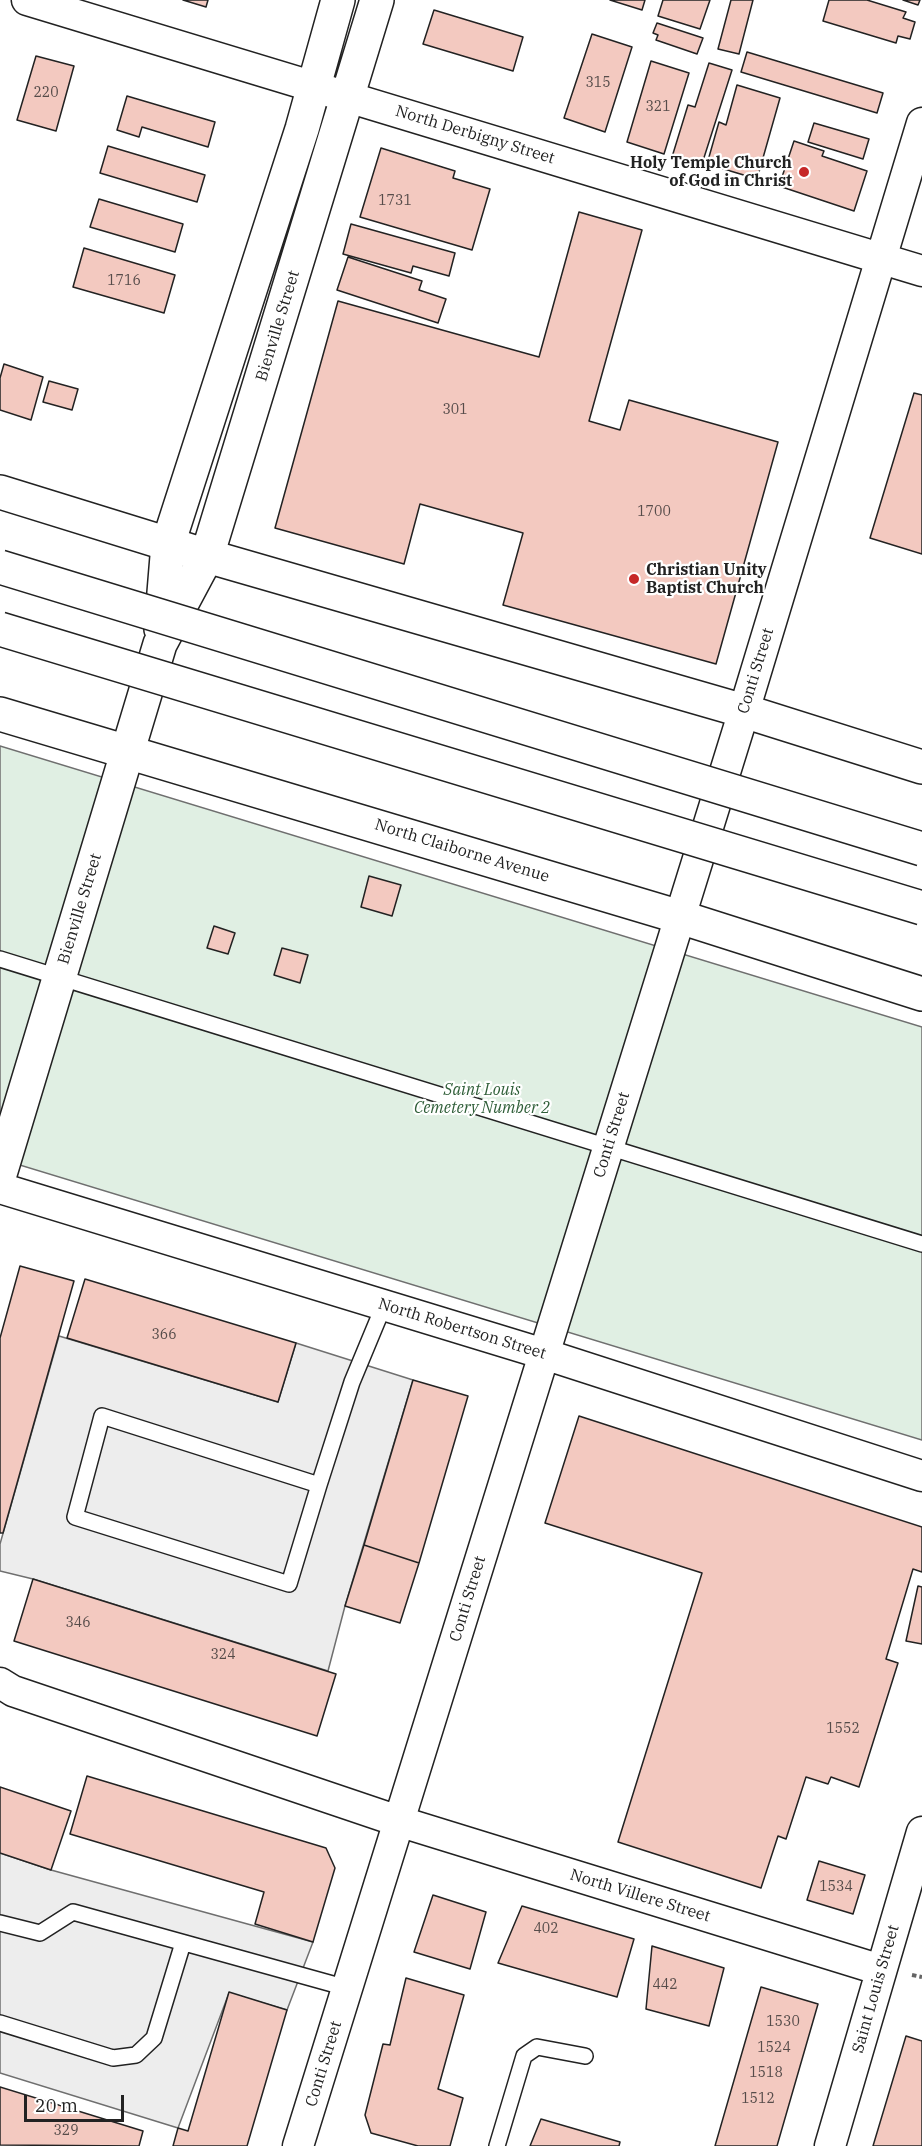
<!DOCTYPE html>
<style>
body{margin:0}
#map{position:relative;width:922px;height:2146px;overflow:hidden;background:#fff;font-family:"IBM Plex Serif",serif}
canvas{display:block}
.scale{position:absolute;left:24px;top:2095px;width:100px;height:27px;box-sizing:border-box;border:3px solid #222;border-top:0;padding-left:8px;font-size:18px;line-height:21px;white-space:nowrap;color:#222;-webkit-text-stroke:4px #fff;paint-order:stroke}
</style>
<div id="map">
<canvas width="922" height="2146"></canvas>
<div class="scale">20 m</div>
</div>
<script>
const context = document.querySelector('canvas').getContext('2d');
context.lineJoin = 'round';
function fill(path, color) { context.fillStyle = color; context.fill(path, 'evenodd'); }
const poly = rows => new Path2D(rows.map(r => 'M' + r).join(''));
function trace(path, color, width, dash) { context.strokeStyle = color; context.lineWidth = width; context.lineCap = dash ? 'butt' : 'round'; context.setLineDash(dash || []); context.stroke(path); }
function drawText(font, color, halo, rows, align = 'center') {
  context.font = font + ' "IBM Plex Serif",serif'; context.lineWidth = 4.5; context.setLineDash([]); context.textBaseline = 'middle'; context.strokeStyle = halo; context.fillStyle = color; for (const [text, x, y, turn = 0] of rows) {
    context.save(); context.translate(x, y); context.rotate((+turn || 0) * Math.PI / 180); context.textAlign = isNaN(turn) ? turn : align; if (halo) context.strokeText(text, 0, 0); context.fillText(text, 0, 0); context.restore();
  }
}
const green = poly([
 [0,746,922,1027,922,1440,0,1159,0,746]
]);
fill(green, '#e0efe3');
trace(green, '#6f6f6f', 1.5);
const parking = poly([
 [59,1336,278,1402,296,1343,413,1380,345,1606,328,1671,33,1579,0,1571,0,1544,59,1336],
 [0,1853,51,1870,313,1942,287,2010,229,1993,178,2128,0,2073,0,1853]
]);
fill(parking, '#ededed');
trace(parking, '#6f6f6f', 1.5);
const building = poly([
 [183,0,208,0,206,7,183,0],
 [610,0,645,0,642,10,610,0],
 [663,0,710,0,700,29,658,16,663,0],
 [731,0,753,0,739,54,718,49,731,0],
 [829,0,867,0,906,12,903,18,915,22,910,39,898,36,896,43,823,21,829,0],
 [903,0,920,0,918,5,903,0],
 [434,10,523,37,513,71,423,44,434,10],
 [657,23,703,38,697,54,656,40,658,35,653,33,657,23],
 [592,34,632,47,605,132,564,118,592,34],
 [747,52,883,93,877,113,741,72,747,52],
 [36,56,74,66,56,131,17,120,36,56],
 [651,61,689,73,664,154,627,142,651,61],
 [709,63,732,70,701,167,672,157,688,105,695,107,709,63],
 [737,85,780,98,757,179,707,164,719,122,726,125,737,85],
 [127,96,215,122,208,147,142,127,139,137,117,130,127,96],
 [814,123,869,139,863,159,808,142,814,123],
 [794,141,824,151,822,156,867,171,854,211,779,186,794,141],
 [108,146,205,175,197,202,100,173,108,146],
 [381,148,455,171,453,178,490,189,472,250,360,217,381,148],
 [99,199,183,224,175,252,90,227,99,199],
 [579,212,642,230,589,421,620,430,629,400,778,442,716,664,503,605,523,533,420,504,404,564,275,528,338,301,539,357,579,212],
 [351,224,455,253,449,276,413,266,411,273,343,254,351,224],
 [84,248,175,275,164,313,73,287,84,248],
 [348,257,422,281,419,290,446,299,438,323,337,290,348,257],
 [4,364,43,377,31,420,0,410,0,378,4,364],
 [49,381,78,389,72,410,43,402,49,381],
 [914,393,922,395,922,554,870,538,914,393],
 [369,876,401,885,392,916,361,907,369,876],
 [214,926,235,933,228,954,207,948,214,926],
 [282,948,308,955,300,983,274,975,282,948],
 [20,1266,74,1281,3,1533,0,1533,0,1338,20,1266],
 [85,1279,296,1343,278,1402,67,1338,85,1279],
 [413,1380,468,1396,419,1563,364,1545,413,1380],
 [579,1416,922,1527,922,1572,913,1569,886,1659,898,1663,859,1787,831,1777,828,1784,806,1777,786,1839,778,1836,761,1888,618,1842,702,1573,545,1523,579,1416],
 [364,1545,419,1563,400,1623,345,1606,364,1545],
 [33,1579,336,1674,317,1736,14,1641,33,1579],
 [918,1586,922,1587,922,1644,906,1641,918,1586],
 [87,1776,326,1848,335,1868,313,1942,255,1924,264,1892,70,1834,87,1776],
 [0,1787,71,1811,51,1870,0,1853,0,1787],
 [819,1861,865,1875,853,1914,807,1900,819,1861],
 [433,1895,486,1912,470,1969,414,1952,433,1895],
 [522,1906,634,1939,617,1997,498,1963,522,1906],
 [652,1946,724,1968,709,2026,646,2009,652,1946],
 [406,1978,464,1995,438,2089,463,2098,450,2146,418,2146,371,2133,365,2115,383,2044,390,2045,406,1978],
 [761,1987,818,2004,777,2146,715,2146,761,1987],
 [229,1992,287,2010,247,2146,173,2146,178,2128,188,2131,229,1992],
 [906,2036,922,2041,922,2146,873,2146,906,2036],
 [0,2087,143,2131,139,2146,0,2145,0,2087],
 [541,2119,620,2142,619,2146,530,2146,541,2119]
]);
fill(building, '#f3c9c0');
trace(building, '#222', 1.5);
const service = poly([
 [0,959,922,1244],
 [319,1485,102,1416,75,1517,289,1584,319,1485,352,1382,384,1305],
 [0,1923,40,1933,73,1912,347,1988],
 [0,2023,113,2058,136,2055,154,2038,183,1943],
 [497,2146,524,2056,537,2047,585,2056]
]);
const minor = poly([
 [27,0,922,271],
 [0,1188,544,1354,922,1476],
 [0,1683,13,1691,398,1821,881,1970],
 [298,2146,744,711,922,123],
 [830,2146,922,1832]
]);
const tertiary = poly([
 [161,629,168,544,302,129,338,0],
 [0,1174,160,644,207,556,377,0]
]);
const secondary = poly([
 [0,492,207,556,744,711,922,767],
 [0,714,680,917,922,994]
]);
trace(service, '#222', 18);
trace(minor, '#222', 33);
trace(tertiary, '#222', 36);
trace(secondary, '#222', 36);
trace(poly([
 [912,1975,922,1977]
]), '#646464', 4, [4.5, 3]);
trace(service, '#fff', 15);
trace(minor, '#fff', 30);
trace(tertiary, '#fff', 33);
trace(secondary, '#fff', 33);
const motorwayBridge = poly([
 [0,567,922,849],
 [0,629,922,908]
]);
trace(motorwayBridge, '#222', 36, []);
trace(motorwayBridge, '#fff', 33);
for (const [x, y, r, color] of [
 [804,172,6,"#c62828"],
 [634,579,6,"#c62828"]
]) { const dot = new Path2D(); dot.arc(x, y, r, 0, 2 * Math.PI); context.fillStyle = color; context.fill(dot); trace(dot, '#fff', 2); }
drawText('14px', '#564c4a', null, [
 ["315",598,83],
 ["220",46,93],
 ["321",658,107],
 ["1731",395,201],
 ["1716",124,281],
 ["301",455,410],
 ["1700",654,512],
 ["366",164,1335],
 ["346",78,1623],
 ["324",223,1655],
 ["1552",843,1729],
 ["1534",836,1887],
 ["402",546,1929],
 ["442",665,1985],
 ["1530",783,2022],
 ["1524",774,2048],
 ["1518",766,2073],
 ["1512",758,2099],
 ["329",66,2131]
]);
drawText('16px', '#222', '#fff', [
 ["North Derbigny Street",475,135,17],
 ["Bienville Street",278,326,-73],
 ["Conti Street",756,671,-73],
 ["North Claiborne Avenue",462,851,17],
 ["Bienville Street",80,909,-73],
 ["Conti Street",612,1135,-73],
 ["North Robertson Street",462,1329,17],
 ["Conti Street",468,1599,-73],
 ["North Villere Street",640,1896,17],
 ["Saint Louis Street",876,1989,-74],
 ["Conti Street",324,2064,-73]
]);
drawText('bold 16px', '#222', '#fff', [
 ["Holy Temple Church",792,163],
 ["of God in Christ",792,181],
 ["Christian Unity",646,570,"left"],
 ["Baptist Church",646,588,"left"]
], 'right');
drawText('italic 16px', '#2f5e38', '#fff', [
 ["Saint Louis",482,1090],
 ["Cemetery Number 2",482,1108]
]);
</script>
